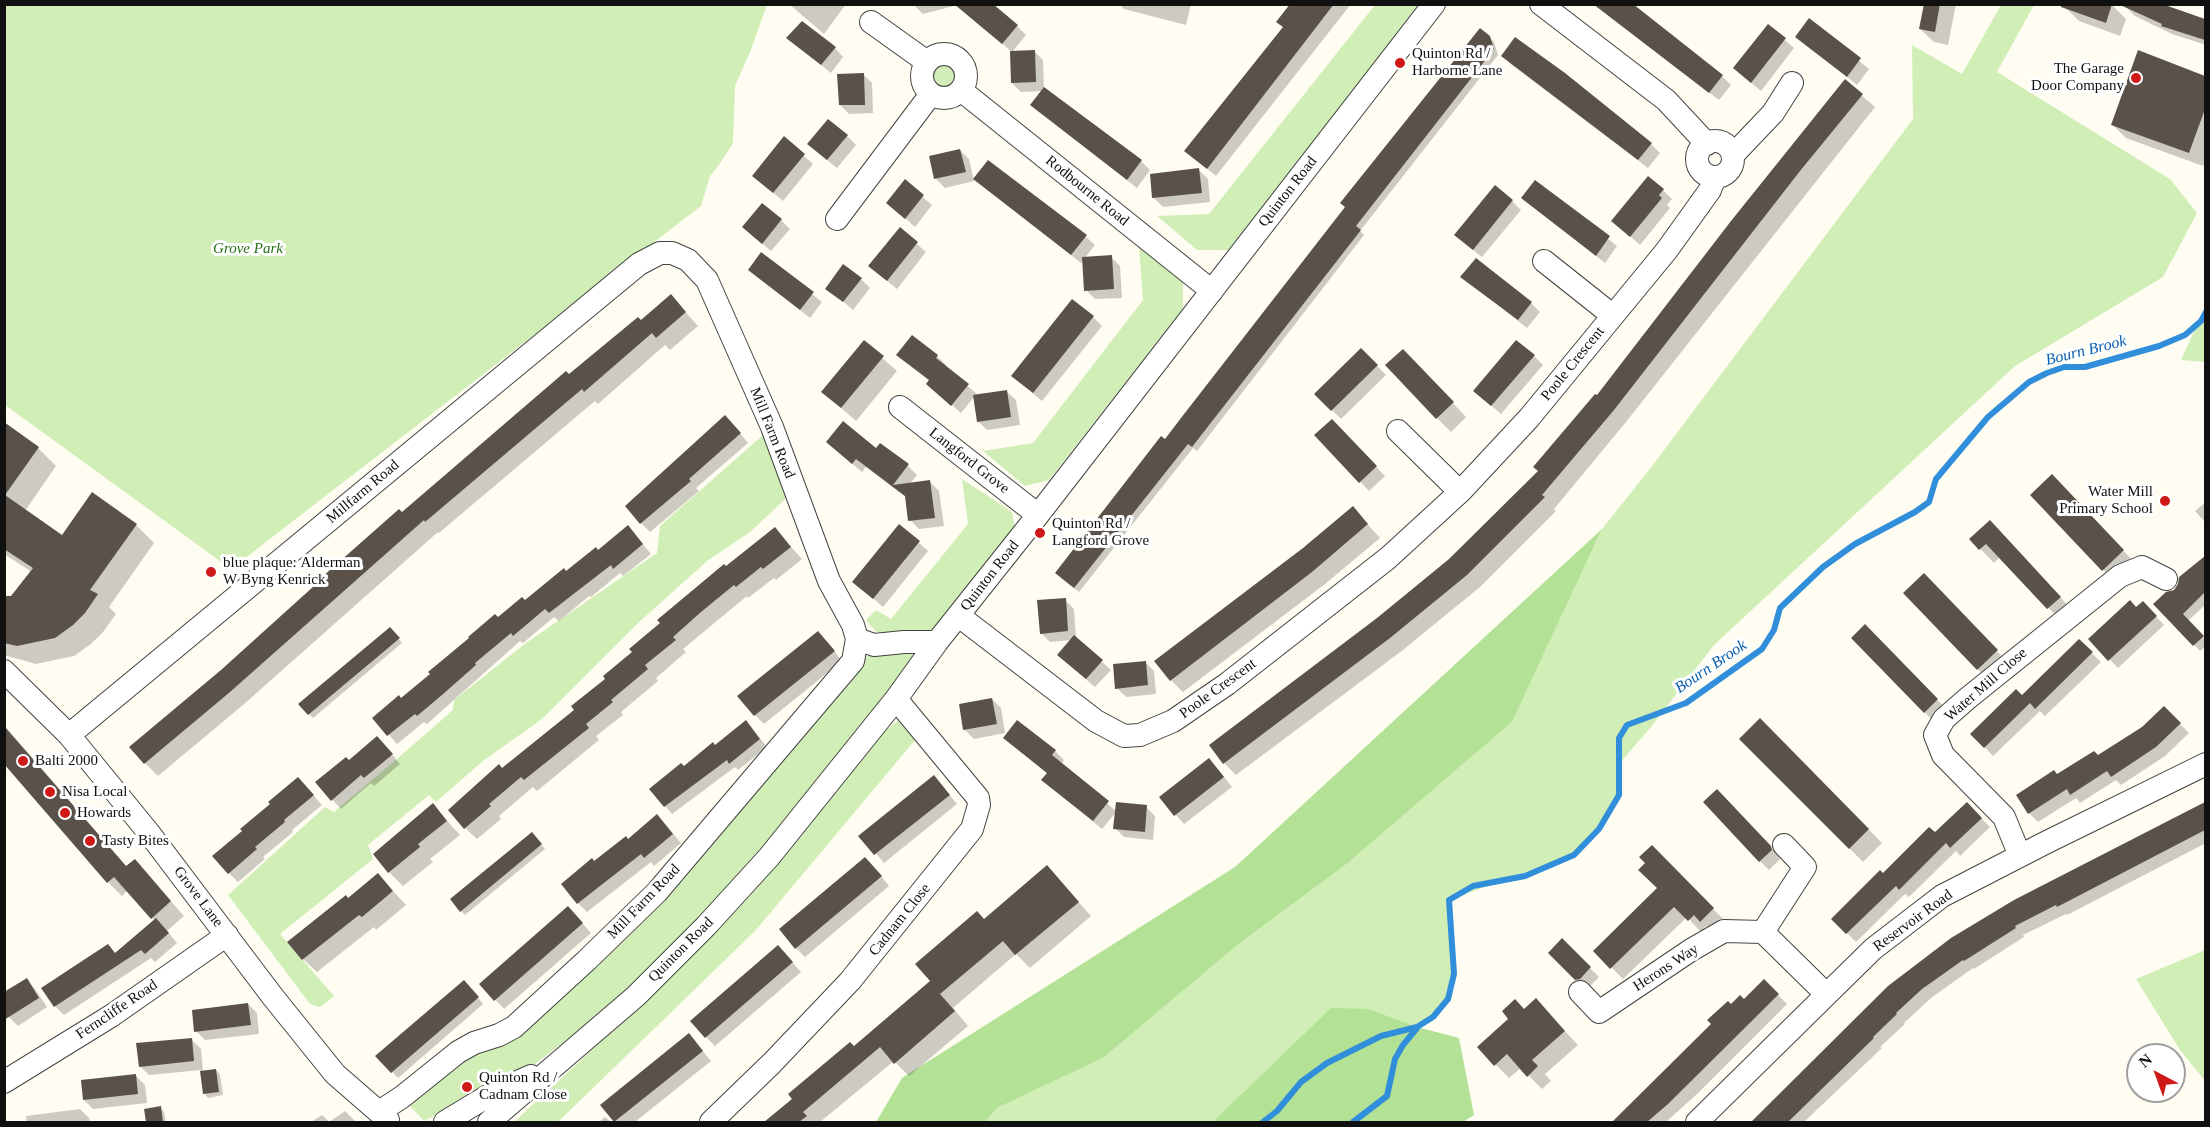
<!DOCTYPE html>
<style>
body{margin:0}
#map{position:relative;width:2210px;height:1127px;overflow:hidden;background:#fffdf2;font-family:Georgia,serif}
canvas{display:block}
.frame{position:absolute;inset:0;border:6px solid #101010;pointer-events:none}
.north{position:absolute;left:2126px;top:1043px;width:60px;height:60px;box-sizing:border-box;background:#fff;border:2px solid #9f9f9f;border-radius:50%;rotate:319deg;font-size:16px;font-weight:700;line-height:24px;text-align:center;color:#101010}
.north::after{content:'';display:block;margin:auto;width:21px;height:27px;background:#cf1918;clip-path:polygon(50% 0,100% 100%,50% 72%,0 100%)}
</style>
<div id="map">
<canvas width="2210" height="1127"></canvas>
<div class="frame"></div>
<div class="north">N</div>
</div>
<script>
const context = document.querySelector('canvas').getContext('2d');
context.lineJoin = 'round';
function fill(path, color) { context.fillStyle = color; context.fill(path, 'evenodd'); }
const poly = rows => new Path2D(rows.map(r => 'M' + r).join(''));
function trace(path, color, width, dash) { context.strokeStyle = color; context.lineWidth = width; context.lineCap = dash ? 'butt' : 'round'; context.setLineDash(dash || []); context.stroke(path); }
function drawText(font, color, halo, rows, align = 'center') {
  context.font = font + ' Georgia,serif'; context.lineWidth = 6; context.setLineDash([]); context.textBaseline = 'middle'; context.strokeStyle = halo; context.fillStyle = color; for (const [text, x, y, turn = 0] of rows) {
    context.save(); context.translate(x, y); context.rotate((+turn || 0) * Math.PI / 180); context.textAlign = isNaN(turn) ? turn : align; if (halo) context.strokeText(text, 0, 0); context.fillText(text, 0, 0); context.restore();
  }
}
fill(poly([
 [5,5,767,5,750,52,735,86,733,143,719,165,710,176,701,206,231,569,5,405],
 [1375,5,1421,5,1228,250,1197,250,1157,216,1209,214],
 [2001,5,2034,5,1997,72,2170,179,2197,213,2163,277,2015,366,1714,645,1651,727,1619,764,1619,795,1599,829,1574,855,1449,900,1454,974,1448,999,1433,1017,1417,1027,1369,1009,1216,1119,1215,1122,985,1122,997,1108,1103,1058,1240,943,1348,863,1512,722,1602,529,1649,470,1913,119,1912,45,1962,74],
 '929 75a14 14 0 1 1 28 0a14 14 0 1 1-28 0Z',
 [1139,247,1183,282,1183,309,1049,480,1025,486,983,451,1033,443,1143,300],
 [2205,307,2205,362,2181,360],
 [772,427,795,490,750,532,707,561,638,623,542,719,483,761,436,802,429,795,368,845,373,859,280,934,334,996,320,1007,310,1004,228,895,325,807,334,812,398,758,453,710,454,700,526,643,657,553,660,526],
 [962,479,1012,512,1015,529,932,633,876,632,866,620,876,610,891,619,968,524],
 [910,652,916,657,826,774,694,925,599,1015,531,1067,424,1121,410,1106,700,852,866,657,878,653],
 [900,719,916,739,755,931,558,1122,514,1122,620,1024,725,919,885,731],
 [2205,950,2205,1081,2180,1050,2136,979]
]), '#d1eeb7');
fill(poly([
 [1602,529,1512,722,1348,863,1240,943,1103,1058,997,1108,985,1122,876,1122,902,1078,1235,867],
 [1331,1008,1369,1009,1417,1027,1459,1038,1474,1115,1463,1122,1215,1122,1216,1119]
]), '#b3e195');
fill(poly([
 [789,4,846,4,824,34],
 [913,4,954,4,954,6,923,14],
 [1119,4,1191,4,1186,25,1124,9],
 [1302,4,1351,4,1216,176,1186,151],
 [1594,4,1722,76,1731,85,1719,100],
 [1925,4,1956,4,1948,45,1934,42,1920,29],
 [2127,4,2166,4,2169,8,2206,21,2206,45,2172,34,2135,16,2126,7],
 [2112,5,2126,19,2120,36,2079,21,2065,7],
 [963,11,1017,26,1026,35,1012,52,1034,51,1043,60,1044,89,1141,161,1150,170,1137,188,1032,105,1043,91,1021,92,1012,83,1011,51],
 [1809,20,1869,69,1857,85,1797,36],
 [1768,26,1794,48,1761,91,1744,77],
 [1489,37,1494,42,1498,55,1360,231,1364,235,1197,451,1193,448,1079,592,1061,578,1165,441],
 [788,38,835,48,843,57,831,73],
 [2139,52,2206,78,2206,158,2203,166,2126,138,2113,125],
 [1503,56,1651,144,1660,153,1648,168,1512,65],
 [863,74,872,83,873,113,849,114,840,105],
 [1845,81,1875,107,1626,422,1554,509,1556,511,1480,587,1403,650,1236,775,1224,763,1378,619,1450,560,1540,472],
 [847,136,856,145,837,168,818,153],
 [785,139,813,164,783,201,763,184],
 [960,150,969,159,974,181,945,188,936,179,930,157],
 [1199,170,1208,179,1210,202,1163,207,1154,198],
 [975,179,1086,237,1095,245,1084,259,1111,257,1120,266,1122,298,1095,299,1086,290,1084,259,1081,263],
 [905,182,932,205,915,227,888,203],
 [1536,182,1617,246,1605,263,1523,198],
 [1663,190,1672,199,1667,205,1670,208,1640,245,1613,221],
 [1512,201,1521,210,1482,257,1465,244],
 [781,220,790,229,771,251,753,236],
 [900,229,926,252,897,289,879,274],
 [761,254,822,302,810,318,750,269],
 [1462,277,1531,303,1540,312,1527,328],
 [861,279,870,288,853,310,827,288],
 [671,296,698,326,670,350,665,345,598,404,595,401,439,533,438,532,243,705,158,776,145,763,131,747,222,671,402,513,570,376],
 [1093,317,1102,326,1042,401,1013,376],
 [864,342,897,371,856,421,823,392],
 [1361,350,1386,375,1341,419,1316,394],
 [898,355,937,356,946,365,945,367,977,394,1006,391,1016,400,1020,425,987,430,978,421,974,397,961,413,928,384,930,381],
 [1534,356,1543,365,1501,414,1484,399],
 [1416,364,1466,417,1451,432,1437,418],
 [1332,421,1385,476,1369,491,1316,435],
 [4,424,38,448,56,466,25,511,62,537,136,525,154,543,109,607,116,614,103,632,91,644,74,656,36,664,4,655,4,597,12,598,32,572,4,554],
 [734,426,748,443,696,488,699,491,650,532,641,523],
 [876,450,908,466,917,475,909,485,930,482,939,491,944,526,919,529,910,520,907,498,866,467,862,472,837,451],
 [2065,490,2137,565,2117,584,2032,495],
 [2206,502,2206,523,2195,511],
 [1353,508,1380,538,1325,584,1183,692,1171,680,1304,549],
 [900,526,928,551,883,607,854,582],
 [775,529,802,559,776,580,774,578,748,598,747,596,683,649,686,652,656,678,658,681,621,712,623,715,596,736,599,740,537,791,533,787,499,816,501,819,477,839,465,828,503,770,576,710,726,568],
 [636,536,651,554,623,576,620,573,591,597,589,596,559,621,554,617,523,643,520,641,427,724,424,722,397,744,374,718,402,699,498,619,598,551],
 [2003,536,2073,611,2062,622,2000,557,1994,563,1971,539],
 [2206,558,2206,604,2188,621,2206,640,2206,646,2200,651,2155,604,2175,591,2180,585,2181,578],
 [1938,589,2010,665,1991,683,1905,593],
 [1065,600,1074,609,1076,639,1111,670,1095,687,1068,664,1072,640,1050,642,1041,633],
 [2143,603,2164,625,2118,668,2090,639],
 [1865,626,1951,714,1938,726,1853,638],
 [394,633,402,643,313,718,309,714],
 [2079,641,2101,662,2045,716,2040,711,1993,756,1972,734,2022,697],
 [827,642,842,661,764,724,755,715],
 [1145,662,1154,671,1156,694,1126,697,1117,688],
 [992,699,1001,708,1005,733,974,739,965,730,961,705],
 [2164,708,2189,733,2165,756,2121,785,2116,780,2080,803,2076,798,2038,822,2029,813,2058,776,2098,757,2142,728],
 [1760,720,1882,843,1863,862,1741,739],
 [1018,722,1055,751,1064,760,1061,764,1116,811,1146,807,1155,816,1153,840,1124,837,1115,828,1116,812,1102,829,1052,788,1048,774,1005,738],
 [4,725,127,867,135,861,184,916,167,931,177,943,155,962,151,958,64,1015,55,1006,43,989,108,946,116,954,155,921,128,890,122,896,108,882,4,762],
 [753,730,767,747,738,770,735,767,672,814,665,806,684,768,715,747],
 [386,747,400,764,374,786,371,783,341,809,317,783,349,762],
 [1218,769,1232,787,1184,824,1161,798],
 [942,786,957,804,884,863,861,836],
 [307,788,322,805,292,830,293,832,263,857,265,859,238,882,229,873,244,831],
 [1726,800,1779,856,1780,859,1769,870,1760,861],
 [1967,804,1990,827,1960,856,1956,851,1909,897,1905,894,1856,942,1833,919,1935,834],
 [2206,804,2206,843,2067,915,2066,914,2023,935,2024,937,1974,969,1973,968,1931,998,1904,1023,1905,1024,1880,1047,1882,1048,1804,1122,1754,1122,1889,987],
 [433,805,460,835,430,859,433,862,403,886,389,872],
 [666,825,681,843,654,866,651,862,587,912,578,903,595,863,628,840],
 [536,838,545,849,465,915,461,911],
 [1652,847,1725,921,1713,932,1706,926,1701,932,1687,917,1623,979,1595,951,1659,888,1647,863],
 [874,867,889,886,805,957,796,948],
 [1047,867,1091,916,1030,968,1016,954,953,1008,968,1026,909,1076,894,1061,820,1122,767,1122,932,981,984,920],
 [378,875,406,905,376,930,374,927,317,972,303,959,348,900],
 [577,917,591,933,504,1009,481,984],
 [1562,940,1599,977,1589,987,1585,988,1550,953],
 [787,956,801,972,715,1046,706,1037],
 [27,980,35,989,47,1007,18,1026,9,1017],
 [1764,981,1787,1004,1697,1094,1666,1122,1613,1122,1731,1006,1744,1001],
 [470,988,483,1004,398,1078,377,1056],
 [248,1004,257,1013,259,1034,205,1040,196,1031],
 [1525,1010,1549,1014,1578,1045,1545,1074,1551,1081,1542,1089,1521,1068,1509,1078,1495,1064],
 [192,1040,201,1049,203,1072,216,1070,220,1074,223,1095,208,1098,204,1093,201,1070,149,1075,140,1066],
 [697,1044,711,1061,635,1122,616,1122,602,1105],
 [136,1076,145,1085,147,1103,93,1109,84,1100],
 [160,1108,164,1112,166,1122,148,1122,146,1110],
 [80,1109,89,1118,90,1122,27,1122,26,1116],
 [345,1111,356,1122,311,1122,322,1115,329,1122],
 [605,1117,611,1122,599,1122]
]), '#0003');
trace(poly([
 [1263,1122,1277,1111,1301,1082,1327,1063,1381,1036,1417,1027,1433,1017,1448,999,1454,974,1449,900,1473,886,1525,876,1574,855,1599,829,1619,795,1619,738,1627,725,1686,703,1762,649,1774,630,1780,608,1823,567,1855,544,1915,512,1929,502,1936,479,1988,417,2029,382,2047,373,2064,367,2085,367,2159,346,2185,335,2201,321,2206,312],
 [1353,1122,1387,1096,1395,1059,1403,1045,1417,1028]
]), '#318edb', 6);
fill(poly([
 [954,4,993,4,1018,25,1002,44],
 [1290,4,1334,4,1207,169,1184,151,1283,27,1276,22],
 [1593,4,1633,4,1723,75,1709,93],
 [1924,4,1940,4,1935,32,1919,29],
 [2061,4,2112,4,2106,23,2061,7],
 [2118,4,2162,4,2205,19,2205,40,2161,26,2162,24],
 [1809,18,1861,58,1847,77,1795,37],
 [802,21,836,47,821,65,786,38],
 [1768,24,1786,38,1751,83,1733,68],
 [1480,28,1490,36,1494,49,1356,226,1361,230,1192,447,1188,444,1074,588,1055,573,1161,436,1165,439,1181,418,1345,207,1340,203],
 [1515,37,1565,73,1652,143,1638,160,1501,56],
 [1035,50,1036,82,1011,83,1010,51],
 [2138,50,2205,76,2205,109,2189,153,2111,125],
 [864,73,865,105,839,105,837,74],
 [1845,79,1863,94,1800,171,1614,410,1542,495,1545,497,1467,575,1390,638,1223,764,1209,745,1377,618,1449,559,1538,471,1533,467,1595,394,1597,395,1731,221],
 [1044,87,1142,160,1127,180,1030,105],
 [828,119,848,135,827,160,807,144],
 [784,136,805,154,773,193,752,176],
 [960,149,966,172,934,179,929,156],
 [988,160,1087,235,1071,255,973,179],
 [1199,168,1202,193,1152,198,1150,174],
 [1648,176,1664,189,1659,195,1662,198,1630,237,1611,221],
 [905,179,924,195,905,219,886,203],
 [1535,180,1610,236,1596,256,1521,198],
 [1495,185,1513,200,1473,250,1454,235],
 [762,203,782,219,762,244,742,227],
 [900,227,918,242,887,281,868,266],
 [761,252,814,292,800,310,748,270],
 [1112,255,1114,289,1084,291,1082,257],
 [1476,258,1532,302,1518,320,1460,277],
 [843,264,862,278,843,302,825,289],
 [671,294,686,312,656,338,652,333,584,392,582,389,425,522,424,520,230,692,144,764,129,747,221,670,314,586,313,585,399,509,402,512,566,371,569,374,638,317,641,320],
 [1072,299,1094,316,1033,393,1011,376],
 [912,335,938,355,936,358,969,384,951,406,926,384,929,380,896,355],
 [864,340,884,356,841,408,821,392],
 [1516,340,1535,355,1491,406,1473,391],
 [1361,348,1378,365,1331,411,1314,394],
 [1403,349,1454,402,1436,419,1385,365],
 [1007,390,1011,417,977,422,973,395],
 [725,415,741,433,689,479,691,481,640,524,625,506],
 [1332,419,1377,466,1359,483,1314,435],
 [843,421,876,448,880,443,909,464,893,485,930,480,935,518,908,521,905,496,856,459,852,464,826,442],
 [4,422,39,447,5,495,62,535,92,492,137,524,90,590,98,594,85,613,73,625,55,638,17,646,4,643,4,596,11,596,33,568,4,549],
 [2052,474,2124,550,2102,571,2030,495],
 [1353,506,1368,524,1312,572,1170,681,1154,661,1303,548],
 [1990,520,2061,597,2047,609,1986,544,1979,550,1969,539],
 [899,524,920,541,873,599,852,582],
 [628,525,643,544,613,569,611,565,549,613,545,609,513,636,511,633,475,663,476,665,442,695,417,716,415,714,387,736,372,718,399,695,401,698,430,674,428,672,469,638,468,637,495,614,498,617,522,597,525,600,564,568,566,571,596,547,598,550],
 [775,527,791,547,763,569,761,567,736,587,734,585,701,612,673,637,676,640,645,665,648,669,611,700,613,702,586,724,589,728,524,780,521,777,489,804,491,806,464,829,448,810,499,764,502,768,574,710,571,706,605,679,603,676,632,652,629,649,660,623,657,620,724,564,726,566],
 [2205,556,2205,592,2183,614,2204,636,2193,646,2153,604,2166,592,2174,590,2178,584,2179,577],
 [1924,573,1998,650,1977,670,1903,593],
 [1066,598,1068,631,1040,634,1037,600],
 [2130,600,2136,607,2143,601,2157,616,2108,661,2088,639],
 [1865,624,1938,699,1924,713,1851,638],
 [390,627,400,638,308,715,298,704],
 [818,631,835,651,754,716,737,696],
 [1074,635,1103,660,1086,679,1057,655],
 [2079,639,2093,652,2035,709,2030,703,1984,748,1970,734,2016,689,2022,695],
 [1146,661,1148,685,1115,689,1113,664],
 [992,698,997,724,963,730,959,704],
 [2164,706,2181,723,2156,747,2111,777,2107,771,2070,795,2067,789,2028,814,2016,795,2054,770,2057,774,2094,751,2098,755,2142,727],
 [1760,718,1869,829,1849,849,1739,739],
 [746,720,760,739,729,764,727,760,664,807,649,789,681,763,684,766,713,742,715,745],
 [1017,720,1056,750,1052,755,1109,801,1093,821,1041,780,1047,773,1003,738],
 [4,726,126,866,135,859,171,901,151,919,114,877,107,883,4,764],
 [377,736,393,754,364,778,361,775,331,801,315,782,346,757,349,760],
 [1209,758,1224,777,1174,816,1159,797],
 [934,775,950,795,874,855,858,836],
 [298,777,314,795,284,820,285,822,255,847,257,849,228,874,212,856,242,831,240,829,270,804,268,802],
 [1717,789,1771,846,1772,850,1759,862,1703,802],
 [1116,802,1147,805,1145,832,1113,829],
 [1967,802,1982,818,1950,848,1946,843,1899,890,1896,886,1846,934,1831,919,1880,870,1883,873,1929,827,1935,832],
 [2205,802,2205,830,2057,907,2056,905,2015,926,2016,928,1964,961,1963,960,1922,989,1896,1013,1897,1014,1873,1037,1874,1038,1788,1122,1751,1122,1888,986,1951,938,2014,900],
 [433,803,447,821,418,844,420,847,388,873,373,854],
 [657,814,673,834,644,858,641,854,577,904,561,884,592,858,594,861,626,836,628,839],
 [532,832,542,844,460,912,450,899],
 [1652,845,1714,908,1700,922,1694,915,1688,921,1674,907,1610,969,1593,951,1657,888,1638,870,1645,863,1639,857],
 [865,857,882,876,795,949,779,929],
 [1047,865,1079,902,1015,955,1003,941,940,994,955,1011,894,1064,880,1047,803,1112,807,1116,799,1122,764,1122,792,1099,788,1094,850,1042,854,1046,930,981,915,964,977,911,984,919],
 [378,873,393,891,362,917,359,915,302,960,287,942,346,895,348,898],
 [568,906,583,923,494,1001,479,984],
 [156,918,169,933,145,954,141,950,54,1007,41,988,108,944,115,953],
 [1562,938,1591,967,1580,979,1575,980,1548,953],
 [778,945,793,962,705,1038,690,1021],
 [27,978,39,998,4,1020,4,992],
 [1764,979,1779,994,1668,1104,1647,1122,1612,1122,1711,1024,1707,1020,1728,1001,1731,1004,1740,995,1744,999],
 [464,980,479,997,391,1073,375,1056],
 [1536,998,1565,1031,1532,1060,1538,1066,1527,1077,1507,1054,1494,1066,1477,1047,1508,1019,1502,1011,1515,999,1524,1009],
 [248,1003,251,1025,194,1032,192,1010],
 [689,1033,703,1051,614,1122,600,1105],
 [192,1038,194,1061,139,1067,136,1043],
 [216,1069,219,1092,203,1094,200,1071],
 [136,1074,138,1094,83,1100,81,1080],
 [161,1106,163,1122,146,1122,144,1109]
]), '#5a514b');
const minor = poly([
 [1541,4,1666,100,1707,144],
 [871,22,927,62],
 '922 76a22 22 0 1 1 44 0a22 22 0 1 1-44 0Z',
 [962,91,1212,291],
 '1697 159a18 18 0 1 1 36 0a18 18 0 1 1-36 0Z',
 [1733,155,1773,113,1792,83],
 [837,219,931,94],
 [1544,261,1612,315],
 [900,407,1038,515],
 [1398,431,1460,492],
 [959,616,1096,721,1124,736,1140,735,1173,721,1227,684,1388,558,1460,492,1529,418,1667,250,1710,190,1715,177],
 [857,639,874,645,904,642,937,642],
 [4,671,69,735,149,833,273,997,335,1074,388,1120],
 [69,735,639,264,660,253,672,253,688,260,707,280,772,427,829,581,853,625,857,639,853,661,657,892,587,960,514,1027,499,1035,474,1043,458,1052,402,1097,379,1112],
 [1784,845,1805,867,1763,932,1826,994],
 [2020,856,2004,817,1943,755,1935,735,1944,719,1968,698,2120,576,2142,567,2166,579],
 [1580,992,1599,1012,1691,950,1724,931,1763,932],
 [4,1082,111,1016,227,935],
 [445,1122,493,1093,531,1076],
 [489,1122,636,996,706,926,769,857,896,699,937,642,1038,515,1434,4],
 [711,1122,772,1063,850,981,972,829,979,805,978,798,896,699],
 [1697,1122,1873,949,1942,896,2047,842,2206,764]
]);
trace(minor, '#434343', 24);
trace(minor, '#fff', 22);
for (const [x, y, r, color] of [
 [1400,63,6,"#cf1918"],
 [2136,78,6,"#cf1918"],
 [2165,501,6,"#cf1918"],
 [1040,533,6,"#cf1918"],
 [211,572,6,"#cf1918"],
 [23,761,6,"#cf1918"],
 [50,792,6,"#cf1918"],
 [65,813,6,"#cf1918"],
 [90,841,6,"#cf1918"],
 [467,1087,6,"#cf1918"]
]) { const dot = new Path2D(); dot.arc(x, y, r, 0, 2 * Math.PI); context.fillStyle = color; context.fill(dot); trace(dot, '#fff', 2); }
drawText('15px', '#101010', '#fff', [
 ["Quinton Rd /",1412,54],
 ["Harborne Lane",1412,71],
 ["The Garage",2124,69,"right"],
 ["Door Company",2124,86,"right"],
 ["Water Mill",2153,492,"right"],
 ["Primary School",2153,509,"right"],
 ["Quinton Rd /",1052,524],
 ["Langford Grove",1052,541],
 ["blue plaque: Alderman",223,563],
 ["W Byng Kenrick",223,580],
 ["Balti 2000",35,761],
 ["Nisa Local",62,792],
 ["Howards",77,813],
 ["Tasty Bites",102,841],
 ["Quinton Rd /",479,1078],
 ["Cadnam Close",479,1095]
], 'left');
drawText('15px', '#101010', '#fff', [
 ["Rodbourne Road",1087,191,39],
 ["Quinton Road",1288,192,-52],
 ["Poole Crescent",1573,364,-51],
 ["Mill Farm Road",772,433,68],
 ["Langford Grove",969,461,38],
 ["Millfarm Road",363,492,-40],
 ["Quinton Road",990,576,-52],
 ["Water Mill Close",1986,685,-41],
 ["Poole Crescent",1218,689,-36],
 ["Grove Lane",198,897,53],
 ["Mill Farm Road",644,902,-46],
 ["Cadnam Close",900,920,-51],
 ["Reservoir Road",1913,921,-36],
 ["Quinton Road",681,950,-45],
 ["Herons Way",1666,968,-33],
 ["Ferncliffe Road",117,1010,-34]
]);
drawText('italic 15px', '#256f18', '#fff', [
 ["Grove Park",248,249]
]);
drawText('italic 16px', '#0b5fb0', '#fff', [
 ["Bourn Brook",2086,351,-14],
 ["Bourn Brook",1711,667,-34]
]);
</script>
